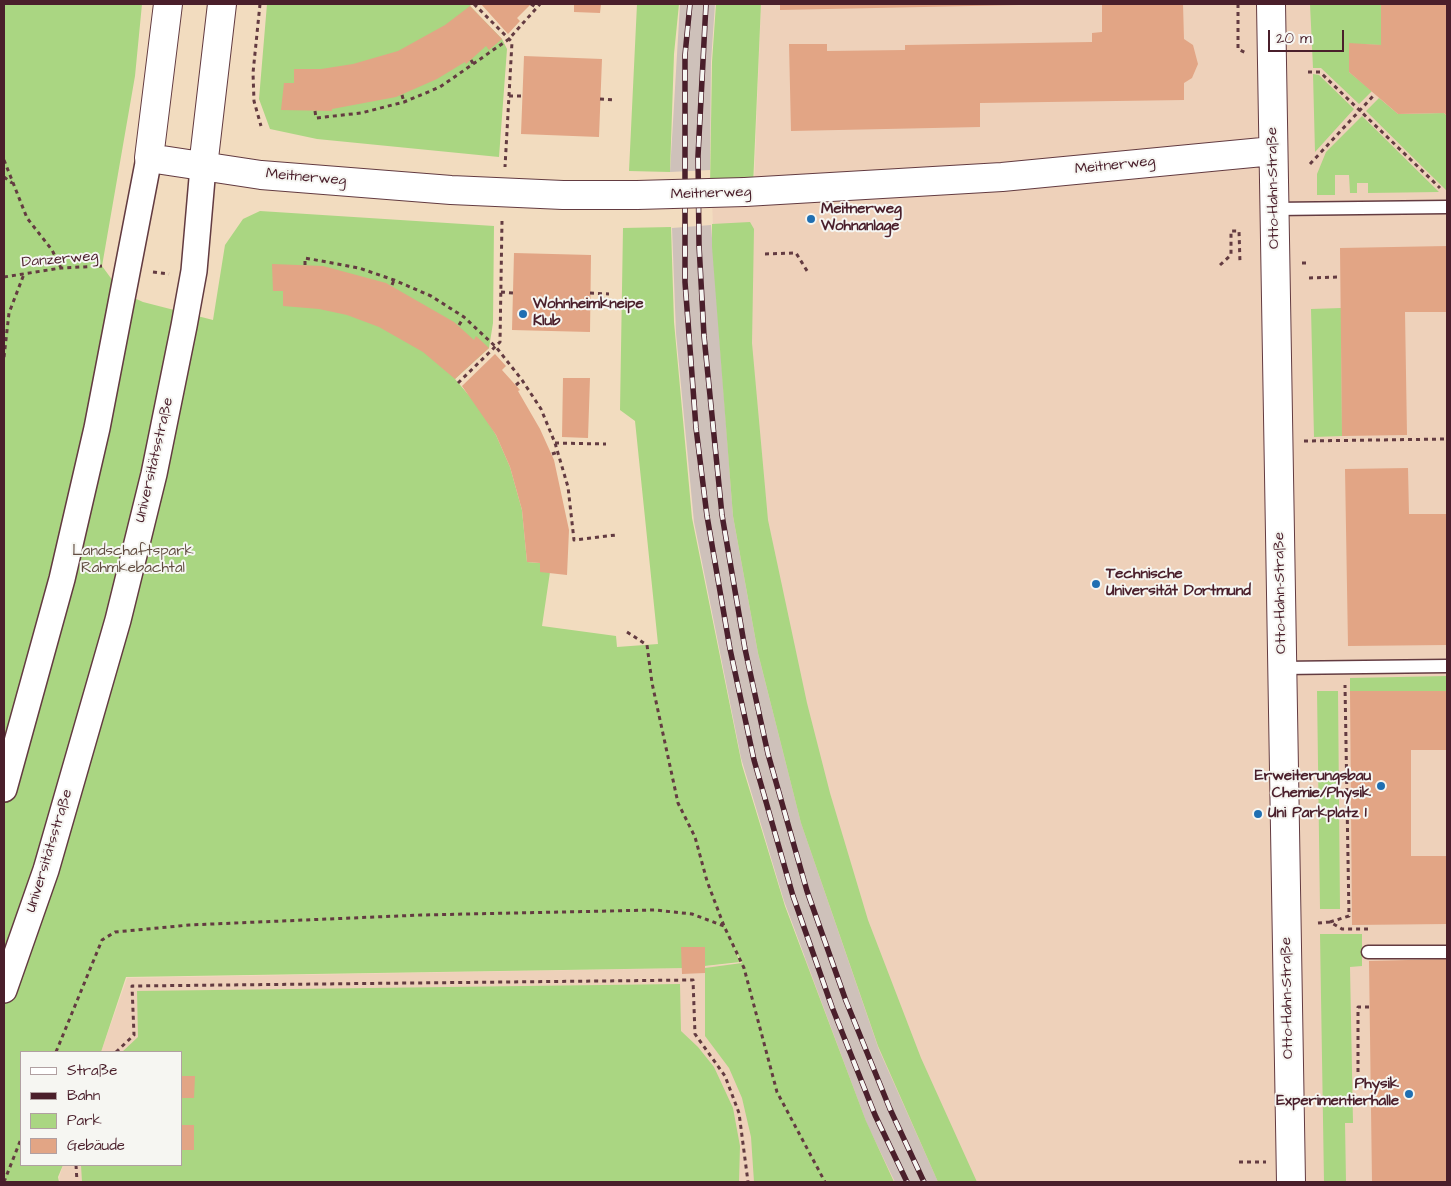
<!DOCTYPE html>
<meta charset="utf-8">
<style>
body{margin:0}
#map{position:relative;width:1451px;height:1186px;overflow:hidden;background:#f2dcbf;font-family:"Architects Daughter",sans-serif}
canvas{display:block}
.frame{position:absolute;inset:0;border:5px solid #4a1f2b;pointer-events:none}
.legend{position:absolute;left:20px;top:1051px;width:162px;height:115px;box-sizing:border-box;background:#f6f6f2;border:1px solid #b1a0a2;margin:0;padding:6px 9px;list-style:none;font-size:15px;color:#4a1f2b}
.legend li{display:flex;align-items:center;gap:10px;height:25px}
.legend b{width:25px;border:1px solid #b1a0a2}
.scale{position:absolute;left:1268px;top:30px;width:76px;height:22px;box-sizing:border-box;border:2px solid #4a1f2b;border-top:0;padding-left:6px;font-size:15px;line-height:18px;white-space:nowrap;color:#4a1f2b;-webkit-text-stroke:4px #f6f6f2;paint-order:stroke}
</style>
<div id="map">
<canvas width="1451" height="1186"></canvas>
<div class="frame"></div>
<ul class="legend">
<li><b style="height:6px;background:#fff"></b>Straße</li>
<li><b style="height:6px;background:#4a1f2b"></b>Bahn</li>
<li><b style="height:14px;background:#aad682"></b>Park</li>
<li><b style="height:14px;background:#e2a585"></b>Gebäude</li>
</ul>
<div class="scale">20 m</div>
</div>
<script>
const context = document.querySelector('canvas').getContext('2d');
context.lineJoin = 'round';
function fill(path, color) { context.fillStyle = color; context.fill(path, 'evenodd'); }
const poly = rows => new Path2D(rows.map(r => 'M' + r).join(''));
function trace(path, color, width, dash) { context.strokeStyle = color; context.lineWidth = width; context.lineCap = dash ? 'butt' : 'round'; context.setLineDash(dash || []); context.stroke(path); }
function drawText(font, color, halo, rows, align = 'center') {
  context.font = font + ' "Architects Daughter",sans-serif'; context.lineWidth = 4; context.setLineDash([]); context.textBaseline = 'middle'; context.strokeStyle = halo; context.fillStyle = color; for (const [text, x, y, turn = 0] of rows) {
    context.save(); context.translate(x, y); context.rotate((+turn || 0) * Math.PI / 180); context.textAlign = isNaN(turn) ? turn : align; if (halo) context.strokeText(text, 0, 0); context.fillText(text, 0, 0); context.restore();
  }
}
fill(poly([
 [761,4,1259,4,1262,146,754,186],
 [1276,4,1447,4,1447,1182,60,1182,59,1178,63,1165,181,1165,181,1052,101,1052,127,978,687,968,833,954,758,653,733,516,717,339,712,199,1279,155]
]), '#eed1ba');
fill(poly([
 [680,4,715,4,711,62,710,170,670,172],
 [711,225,733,516,758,653,801,823,879,1050,938,1182,895,1182,867,1124,784,901,741,758,694,522,676,333,672,228]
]), '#cec1ba');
fill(poly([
 [4,4,142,4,135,76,102,266,121,292,143,302,213,320,225,245,243,219,260,211,494,226,493,323,489,348,455,379,478,406,496,435,510,467,522,510,527,562,540,563,540,572,550,572,542,626,616,636,617,647,658,644,635,421,620,410,623,228,671,227,674,322,692,518,742,765,785,906,866,1121,894,1182,754,1182,751,1137,742,1098,729,1068,705,1036,705,968,742,963,733,945,740,962,687,968,126,977,101,1052,21,1052,21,1165,63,1165,58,1177,59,1182,4,1182],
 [267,4,472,4,470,6,502,39,507,49,499,157,317,139,270,129,259,99],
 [637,4,679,4,674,54,670,172,629,171],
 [716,4,761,4,753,186,710,187,712,62],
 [1310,4,1381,4,1381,45,1349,44,1349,72,1372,91,1359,104,1321,68,1313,68],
 [1313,74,1319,75,1354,109,1315,152],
 [1379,98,1398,114,1444,113,1447,116,1447,191,1366,111],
 [1362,116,1439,192,1368,193,1368,183,1357,183,1357,193,1350,193,1349,175,1335,175,1335,195,1317,195,1317,174,1326,152],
 [750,222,754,229,752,343,768,520,807,703,830,793,868,920,921,1058,977,1182,938,1182,878,1046,801,823,758,653,733,516,712,247,712,224],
 [1341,308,1342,436,1314,437,1311,309],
 [1447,676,1447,691,1350,691,1350,678],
 [1317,691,1338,691,1340,909,1320,909],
 [1320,934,1362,934,1362,966,1350,967,1353,1123,1345,1123,1346,1182,1324,1182],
 [680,984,681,1031,698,1047,714,1067,733,1108,740,1146,739,1182,82,1182,81,1165,181,1165,181,1052,122,1052,138,1037,137,991]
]), '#aad682');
fill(poly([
 [481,4,531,4,517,18,520,21,508,34],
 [574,4,601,4,600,13,574,12],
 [780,4,1019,4,1019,5,780,10],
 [1102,4,1183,4,1184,39,1193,45,1198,64,1192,78,1184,83,1184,100,980,103,980,127,791,131,789,44,827,44,827,51,905,50,905,45,1092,42,1092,33,1102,32],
 [1381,4,1447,4,1447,116,1444,113,1398,114,1349,72,1349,43,1381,45],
 [470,6,502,39,489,50,486,46,466,64,465,62,437,79,396,97,332,109,332,111,281,110,284,83,294,83,294,69,321,69,353,64,398,51,445,25],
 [524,56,602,59,599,137,521,134],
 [1447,246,1447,312,1405,312,1407,435,1342,436,1340,248],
 [514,253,591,255,590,332,512,330],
 [272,264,323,266,386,283,454,322,474,340,476,336,489,348,455,379,423,352,379,327,347,315,319,309,283,306,283,291,273,291],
 [495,354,506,366,502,370,520,390,518,391,540,429,554,460,569,530,567,575,540,572,540,563,527,562,522,510,510,467,496,435,462,386],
 [563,378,590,378,588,438,562,437],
 [1408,468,1409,514,1447,514,1447,645,1348,646,1345,469],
 [1350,691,1447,691,1447,750,1411,750,1411,856,1447,856,1447,924,1352,925],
 [681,947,705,947,705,973,682,974],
 [1447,959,1447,1182,1372,1182,1369,961],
 [181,1076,195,1076,194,1098,181,1098],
 [181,1125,194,1125,194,1150,181,1150]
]), '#e2a585');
const service = poly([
 [1274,209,1447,207],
 [1282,668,1447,666],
 [1368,952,1447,952]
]);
const minor = poly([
 [4,789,62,579,97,428,149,158],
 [4,990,46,870,118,620,154,474,184,326,194,271,203,167]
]);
const tertiary = poly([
 [168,4,149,158,261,175,451,190,563,195,637,195],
 [1271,4,1291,1182],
 [203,167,222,4],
 [745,192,1002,177,1273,151]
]);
trace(service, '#633b41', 15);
trace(minor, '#633b41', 28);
trace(tertiary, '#633b41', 30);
trace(poly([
 [260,4,253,73,254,101,261,126],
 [474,4,512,42,505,167],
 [531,4,537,8],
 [1238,4,1238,49,1246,53],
 [471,60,474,65],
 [1308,72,1320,72,1440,188],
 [402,95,404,102],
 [509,96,523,96],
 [600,99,615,100],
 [315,111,316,118,361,113,404,102,440,87,509,39,540,4],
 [4,160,27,218,52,250,61,268],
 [1310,164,1375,94],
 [4,177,12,183],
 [765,254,796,253,809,274],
 [1302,263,1310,263],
 [305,265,305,258,359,268,394,280,431,296,464,317,496,347,522,380,541,409,555,443,568,487,574,540,616,535],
 [1220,265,1231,255,1231,231,1239,231,1240,263],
 [153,272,169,274],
 [4,277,61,268,102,266],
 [1309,278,1340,277],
 [392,285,394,280],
 [501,292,513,293],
 [590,293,609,294],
 [459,325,464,317],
 [4,357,9,313,24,274],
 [458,383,500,342,502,221],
 [516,385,522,380],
 [1304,441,1447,439],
 [555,443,606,444],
 [552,454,558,452],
 [627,632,647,645,652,683,678,803,695,837,707,881,724,926,744,968,777,1092,825,1182],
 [1330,922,1349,916,1345,685],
 [1318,923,1330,922,1342,929,1368,929],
 [56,1052,102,940,115,932,189,925,421,915,655,910,692,914,724,926],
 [116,1052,134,1035,132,986,693,980,695,1034,725,1076,739,1113,748,1182],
 [1358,1072,1358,1007,1369,1007],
 [1239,1162,1266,1162],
 [76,1165,77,1182],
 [4,1182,21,1139]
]), '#633b41', 3, [4, 4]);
trace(service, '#fff', 12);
trace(minor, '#fff', 25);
trace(tertiary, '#fff', 28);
const rail = poly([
 [690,4,685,55,685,282,696,428,707,516,730,649,754,760,793,896,832,1007,875,1115,907,1182],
 [706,4,698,156,699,245,704,336,722,515,745,649,768,754,807,891,846,1001,890,1109,924,1182]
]);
trace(rail, '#4a1f2b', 5.5);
trace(rail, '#f6f6f2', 4, [11]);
const tertiaryBridge = poly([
 [637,195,745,192]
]);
trace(tertiaryBridge, '#633b41', 30, []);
trace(tertiaryBridge, '#fff', 28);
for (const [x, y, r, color] of [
 [811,219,5,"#1f6fb2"],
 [523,314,5,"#1f6fb2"],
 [1096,584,5,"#1f6fb2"],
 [1381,786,5,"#1f6fb2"],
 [1258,814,5,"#1f6fb2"],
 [1409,1094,5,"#1f6fb2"]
]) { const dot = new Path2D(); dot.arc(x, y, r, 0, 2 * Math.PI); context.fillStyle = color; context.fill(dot); trace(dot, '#f6f6f2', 2); }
drawText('15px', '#4a1f2b', '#f6f6f2', [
 ["Meitnerweg",1115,166,-6],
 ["Meitnerweg",306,178,5],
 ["Otto-Hahn-Straße",1274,188,-91],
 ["Meitnerweg",711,194,-2],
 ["Danzerweg",60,260,-5],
 ["Universitätsstraße",155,460,-77],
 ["Otto-Hahn-Straße",1281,593,-91],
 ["Universitätsstraße",50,851,-73],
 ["Otto-Hahn-Straße",1288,998,-91]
]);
drawText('bold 15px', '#4a1f2b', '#f6f6f2', [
 ["Meitnerweg",821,210],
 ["Wohnanlage",821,227],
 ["Wohnheimkneipe",533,305],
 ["Klub",533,322],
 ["Technische",1106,575],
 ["Universität Dortmund",1106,592],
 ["Erweiterungsbau",1371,777,"right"],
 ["Chemie/Physik",1371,794,"right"],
 ["Uni Parkplatz 1",1268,814],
 ["Physik",1399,1085,"right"],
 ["Experimentierhalle",1399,1102,"right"]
], 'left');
drawText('15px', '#624d41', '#f6f6f2', [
 ["Landschaftspark",133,552],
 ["Rahmkebachtal",133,569]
]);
</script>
